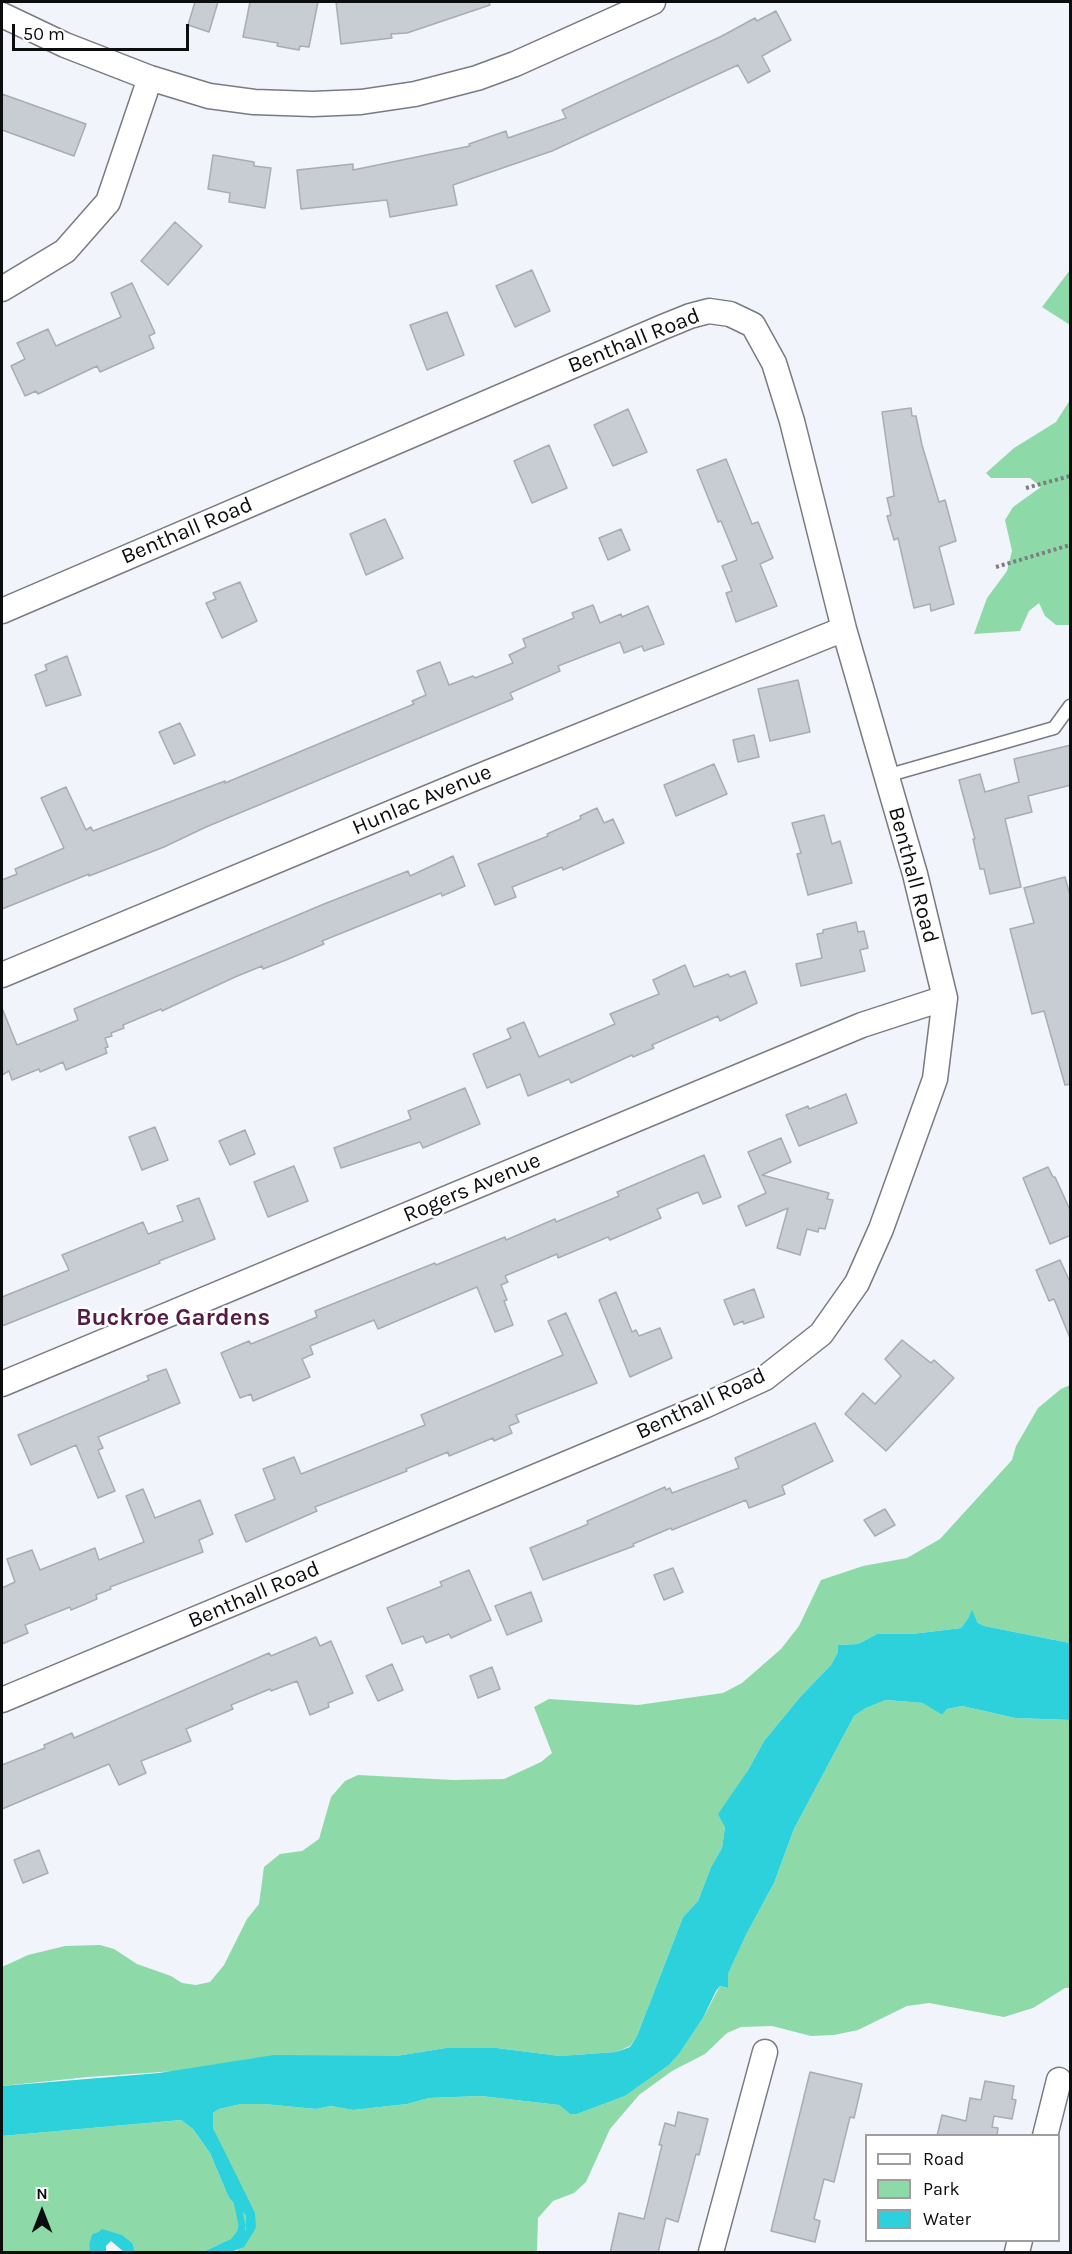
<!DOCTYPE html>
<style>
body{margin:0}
#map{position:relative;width:1072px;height:2254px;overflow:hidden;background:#f1f4fb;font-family:Karla,sans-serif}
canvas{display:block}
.frame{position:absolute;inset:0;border:3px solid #0c0d0f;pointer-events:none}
.legend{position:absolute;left:865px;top:2134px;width:195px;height:108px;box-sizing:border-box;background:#fff;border:2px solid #9e9e9f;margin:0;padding:8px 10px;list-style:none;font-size:18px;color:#0c0d0f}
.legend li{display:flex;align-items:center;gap:12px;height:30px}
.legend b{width:30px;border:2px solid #9e9e9f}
.north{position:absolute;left:12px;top:2182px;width:60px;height:60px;-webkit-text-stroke:4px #fff;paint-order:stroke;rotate:0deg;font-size:16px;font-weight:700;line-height:24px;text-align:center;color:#0c0d0f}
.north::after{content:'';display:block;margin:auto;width:21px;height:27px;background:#0c0d0f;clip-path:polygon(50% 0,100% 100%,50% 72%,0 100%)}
.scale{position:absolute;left:12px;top:24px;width:177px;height:27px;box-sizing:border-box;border:3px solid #0c0d0f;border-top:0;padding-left:8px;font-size:18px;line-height:21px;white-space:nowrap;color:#0c0d0f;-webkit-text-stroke:4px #fff;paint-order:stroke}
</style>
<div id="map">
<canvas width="1072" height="2254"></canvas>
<div class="frame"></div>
<ul class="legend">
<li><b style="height:8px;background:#fff"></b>Road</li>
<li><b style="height:16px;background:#8ddaa8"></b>Park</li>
<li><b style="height:16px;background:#2dd1dc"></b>Water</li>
</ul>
<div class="north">N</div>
<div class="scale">50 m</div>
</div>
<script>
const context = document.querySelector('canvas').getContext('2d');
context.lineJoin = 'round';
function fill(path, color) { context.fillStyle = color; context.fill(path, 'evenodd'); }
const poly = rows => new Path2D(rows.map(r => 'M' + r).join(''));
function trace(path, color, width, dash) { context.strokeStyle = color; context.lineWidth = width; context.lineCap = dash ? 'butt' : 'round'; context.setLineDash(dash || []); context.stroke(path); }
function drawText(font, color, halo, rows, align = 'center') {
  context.font = font + ' Karla,sans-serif'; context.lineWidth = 5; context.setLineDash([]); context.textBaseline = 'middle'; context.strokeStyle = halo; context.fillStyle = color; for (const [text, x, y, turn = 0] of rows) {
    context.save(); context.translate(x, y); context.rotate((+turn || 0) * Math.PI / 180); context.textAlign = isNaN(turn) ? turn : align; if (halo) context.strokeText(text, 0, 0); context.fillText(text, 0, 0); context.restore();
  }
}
fill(poly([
 [1070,270,1070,325,1042,307],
 [1070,400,1070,625,1056,625,1045,616,1039,603,1029,611,1020,631,974,634,987,598,1007,571,1012,551,1005,520,1013,507,1041,487,1030,478,991,478,986,473,1014,448,1056,422],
 [1070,1385,1070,1643,984,1626,969,1617,961,1628,912,1634,877,1634,858,1644,838,1645,838,1652,831,1665,801,1696,764,1741,747,1772,725,1827,722,1848,711,1867,698,1901,683,1917,637,2036,630,2046,616,2052,560,2056,497,2048,446,2048,396,2056,88,2077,2,2086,2,1967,28,1955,65,1946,100,1945,114,1949,137,1964,171,1976,182,1983,196,1985,210,1982,224,1965,247,1919,259,1904,264,1867,280,1854,302,1851,319,1839,331,1797,345,1781,358,1775,453,1780,504,1779,541,1762,552,1753,534,1707,549,1699,638,1705,723,1693,742,1683,781,1649,799,1626,821,1580,863,1566,907,1558,940,1539,1012,1460,1016,1446,1038,1408,1061,1389],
 [886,1700,924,1703,942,1715,947,1709,962,1706,1015,1718,1070,1720,1070,1988,1065,1988,1033,2008,1004,2017,929,2003,907,2006,858,2030,834,2035,811,2036,772,2026,741,2027,727,2033,705,2054,672,2071,639,2095,610,2129,586,2182,574,2193,553,2201,538,2218,537,2252,231,2252,237,2251,256,2228,213,2128,213,2113,219,2109,241,2104,264,2104,316,2109,331,2106,353,2110,407,2104,429,2098,481,2096,559,2105,570,2114,577,2114,625,2096,669,2065,679,2054,703,2018,720,1986,727,1988,728,1974,746,1935,774,1883,794,1829,854,1716,866,1708],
 [181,2120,193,2129,210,2153,229,2198,246,2214,246,2229,241,2234,203,2252,135,2252,133,2244,96,2234,95,2252,2,2252,2,2136]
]), '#8ddaa8');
fill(poly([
 [972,1610,977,1622,984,1626,1070,1643,1070,1720,1015,1718,962,1706,947,1709,942,1715,923,1703,886,1700,866,1708,854,1716,794,1829,774,1883,746,1935,728,1974,728,1988,720,1986,716,1991,703,2018,679,2054,669,2065,625,2096,577,2114,570,2114,559,2105,481,2096,429,2098,407,2104,353,2110,331,2106,316,2109,264,2104,241,2104,219,2109,213,2113,213,2128,255,2213,256,2228,244,2247,231,2252,203,2252,241,2234,246,2229,246,2215,229,2198,210,2153,193,2129,181,2120,2,2136,2,2086,159,2073,274,2055,396,2056,446,2048,497,2048,560,2056,616,2052,630,2047,637,2036,683,1917,698,1901,711,1867,722,1848,725,1827,718,1814,747,1772,764,1741,801,1696,831,1665,838,1652,838,1645,858,1644,877,1634,912,1634,961,1628,969,1617],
 [102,2229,122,2235,133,2244,135,2252,124,2252,111,2241,106,2246,106,2252,95,2252,96,2234]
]), '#2dd1dc');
trace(poly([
 [234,2241,241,2232,242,2225,237,2201],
 [93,2252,93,2244,95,2237,103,2235]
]), '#2dd1dc', 7);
const building = poly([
 [195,2,218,2,209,32,188,25,195,2],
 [250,2,318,2,309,47,300,46,299,50,277,46,278,43,243,37,250,2],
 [336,2,489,2,490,5,407,33,391,34,392,38,341,44,336,2],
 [776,11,791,40,762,56,770,71,748,83,738,65,552,151,453,185,457,205,390,217,387,200,301,209,297,170,353,164,353,170,470,146,469,144,506,131,508,138,566,118,562,110,722,36,755,18,757,21,776,11],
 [2,94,86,124,74,156,2,130,2,94],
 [213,155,254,162,254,166,271,168,265,208,229,202,230,193,208,189,213,155],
 [175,222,202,246,168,285,141,261,175,222],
 [532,270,550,311,515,327,496,286,532,270],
 [132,283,155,333,149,336,154,348,100,372,97,366,38,394,36,391,25,396,11,366,25,359,17,343,48,329,56,346,121,317,111,293,132,283],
 [447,312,464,355,427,370,410,325,447,312],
 [911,408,912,416,916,416,922,445,939,502,945,500,956,541,939,547,954,604,931,611,930,604,914,608,898,538,894,540,887,516,891,515,887,498,894,496,882,412,911,408],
 [628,409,647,452,613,466,594,425,628,409],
 [549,445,567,488,532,503,514,461,549,445],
 [726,459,752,524,758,522,773,558,760,564,777,606,736,622,726,593,732,591,722,566,737,560,721,521,718,522,697,470,726,459],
 [385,519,403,558,366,575,350,534,385,519],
 [621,529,630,550,608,560,599,538,621,529],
 [240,582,257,621,222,638,206,603,216,599,213,593,240,582],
 [593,605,600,623,621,614,622,617,648,606,664,644,644,651,642,646,624,653,620,642,558,666,560,671,510,693,513,699,206,827,164,847,89,876,89,874,2,909,2,880,17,874,15,869,64,848,41,798,66,787,86,830,91,827,93,831,225,781,225,783,414,704,412,701,426,695,417,671,440,662,449,685,473,676,475,678,513,663,509,655,526,647,523,639,574,618,572,613,593,605],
 [67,656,81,695,46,706,35,675,47,670,45,665,67,656],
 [798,680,810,732,770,741,758,689,798,680],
 [180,723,195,755,174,764,159,732,180,723],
 [754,735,759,757,738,762,733,740,754,735],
 [1071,745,1071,785,1028,796,1032,812,1005,819,1021,887,990,894,984,869,980,869,973,839,975,839,959,780,980,774,985,792,1019,782,1014,759,1071,745],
 [714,764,727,794,676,816,664,785,714,764],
 [597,808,604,823,613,819,624,843,563,870,562,867,512,887,516,897,495,905,478,864,548,836,547,834,581,819,580,816,597,808],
 [824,815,832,844,840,841,852,883,808,895,797,854,801,853,792,823,824,815],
 [453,856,465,886,442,896,441,893,322,941,324,944,286,960,263,969,262,966,235,977,162,1011,161,1009,123,1025,124,1028,111,1033,112,1036,105,1038,108,1047,105,1048,107,1053,66,1070,63,1062,40,1072,39,1069,12,1080,9,1071,2,1075,2,1008,17,1045,78,1020,74,1009,324,904,408,871,410,876,453,856],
 [1065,877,1071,899,1071,1084,1065,1085,1044,1011,1032,1014,1010,929,1034,923,1024,888,1065,877],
 [856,922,858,932,864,931,868,948,860,950,865,971,801,986,796,964,822,958,817,934,823,933,823,930,856,922],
 [685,965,694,987,728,974,730,977,745,971,757,1003,720,1021,718,1016,652,1045,654,1048,633,1057,632,1055,571,1083,569,1079,528,1096,520,1074,487,1088,473,1054,511,1038,507,1029,524,1022,539,1057,615,1024,610,1014,659,994,653,980,685,965],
 [465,1088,480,1124,423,1148,420,1142,341,1168,334,1148,411,1119,408,1111,465,1088],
 [846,1094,857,1123,799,1146,786,1115,808,1106,809,1109,846,1094],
 [155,1127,168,1160,142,1170,129,1137,155,1127],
 [245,1130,255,1154,230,1165,219,1141,245,1130],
 [781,1138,791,1162,762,1175,829,1193,827,1199,833,1200,825,1229,819,1228,818,1232,807,1229,800,1255,777,1248,788,1208,746,1226,738,1206,766,1193,748,1152,781,1138],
 [704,1155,721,1197,703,1204,698,1192,657,1209,661,1218,610,1240,608,1237,558,1258,557,1254,505,1276,508,1282,501,1285,507,1300,504,1301,513,1325,495,1332,477,1287,378,1329,374,1320,310,1346,313,1354,302,1359,310,1377,253,1401,251,1394,240,1398,221,1353,249,1341,251,1344,317,1317,315,1311,435,1263,436,1265,505,1237,506,1240,555,1219,556,1222,619,1196,617,1192,704,1155],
 [294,1166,308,1201,268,1217,254,1182,294,1166],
 [1048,1167,1053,1177,1055,1177,1071,1212,1071,1235,1050,1244,1023,1178,1048,1167],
 [199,1198,215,1239,159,1261,160,1263,2,1326,2,1297,69,1270,62,1255,143,1222,148,1234,183,1221,177,1206,199,1198],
 [1060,1260,1071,1284,1070,1338,1054,1299,1049,1301,1036,1270,1060,1260],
 [754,1289,764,1317,744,1324,743,1321,734,1325,724,1300,754,1289],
 [616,1292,632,1332,636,1330,639,1336,660,1328,672,1358,630,1377,599,1300,616,1292],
 [566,1313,597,1383,516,1415,519,1422,509,1426,512,1433,494,1441,493,1438,449,1456,448,1452,406,1469,407,1471,315,1507,317,1511,246,1542,235,1515,275,1499,263,1469,294,1457,301,1474,425,1425,421,1415,563,1355,548,1321,566,1313],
 [902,1340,931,1363,934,1360,954,1378,886,1451,845,1414,863,1393,875,1404,901,1376,885,1359,902,1340],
 [166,1369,180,1403,98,1437,103,1448,98,1450,115,1491,98,1498,76,1445,31,1465,18,1435,149,1380,147,1376,166,1369],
 [815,1423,833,1461,782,1486,785,1494,749,1508,746,1500,672,1530,671,1528,633,1544,634,1546,543,1580,530,1548,579,1528,588,1524,587,1521,665,1487,666,1490,670,1488,672,1493,739,1468,735,1458,815,1423],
 [143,1489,155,1518,200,1500,213,1534,199,1540,203,1552,110,1587,111,1589,96,1595,97,1599,71,1610,70,1607,25,1625,28,1633,2,1644,2,1588,15,1582,7,1559,32,1550,40,1570,95,1548,99,1560,144,1542,126,1496,143,1489],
 [885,1509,895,1525,875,1536,864,1520,885,1509],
 [673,1568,683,1592,664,1600,654,1575,673,1568],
 [469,1570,491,1620,451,1638,449,1634,426,1643,423,1636,402,1644,387,1608,442,1586,440,1582,469,1570],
 [531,1592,542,1621,507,1635,495,1606,531,1592],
 [316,1637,320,1646,331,1641,353,1693,328,1703,329,1707,310,1715,297,1681,271,1691,270,1689,231,1705,233,1709,186,1729,191,1741,141,1761,146,1773,119,1785,109,1764,2,1809,2,1765,45,1748,44,1745,72,1733,74,1738,269,1653,271,1656,316,1637],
 [392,1664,403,1690,378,1701,366,1676,392,1664],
 [492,1667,500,1689,478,1698,470,1676,492,1667],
 [39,1850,48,1873,23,1883,14,1860,39,1850],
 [810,2072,862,2084,854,2118,850,2117,834,2182,824,2179,814,2219,820,2221,815,2242,771,2231,810,2072],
 [985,2081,1014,2086,1012,2099,1016,2100,1012,2119,994,2116,992,2127,998,2128,997,2136,937,2136,942,2115,966,2121,970,2098,981,2100,985,2081],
 [678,2112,708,2119,699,2155,696,2154,678,2222,666,2218,658,2253,610,2253,619,2213,644,2219,662,2145,659,2145,665,2123,675,2126,678,2112]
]);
fill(building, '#c8ccd3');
trace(building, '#a8acb3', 1.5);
const service = poly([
 [886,776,1054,728,1070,706]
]);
const minor = poly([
 [2,15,65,45,150,78,209,96,254,102,313,104,361,102,415,94,477,78,515,64,653,2],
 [2,289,65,251,108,202,150,78],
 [2,611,663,327,690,316,709,311,730,314,753,325,774,363,792,421,844,629,915,874,945,998,935,1079,881,1229,857,1283,821,1334,765,1378,704,1406,2,1700],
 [2,975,475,778,844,629],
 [2,1384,862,1025,945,998],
 [1045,2136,1059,2080],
 [711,2252,765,2052],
 [1017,2252,1020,2240]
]);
trace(service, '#787b82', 15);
trace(minor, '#787b82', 27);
trace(poly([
 [1026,488,1070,476],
 [996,567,1070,545]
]), '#7b7d81', 4, [3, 3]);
trace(service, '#fff', 12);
trace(minor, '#fff', 24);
drawText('22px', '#0c0d0f', '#fff', [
 ["Benthall Road",634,341,-22],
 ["Benthall Road",187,531,-23],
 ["Hunlac Avenue",422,800,-23],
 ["Benthall Road",913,875,75],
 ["Rogers Avenue",472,1188,-23],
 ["Benthall Road",701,1404,-25],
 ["Benthall Road",254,1595,-23]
]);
drawText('bold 24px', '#541b44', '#fff', [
 ["Buckroe Gardens",173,1318]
]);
</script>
